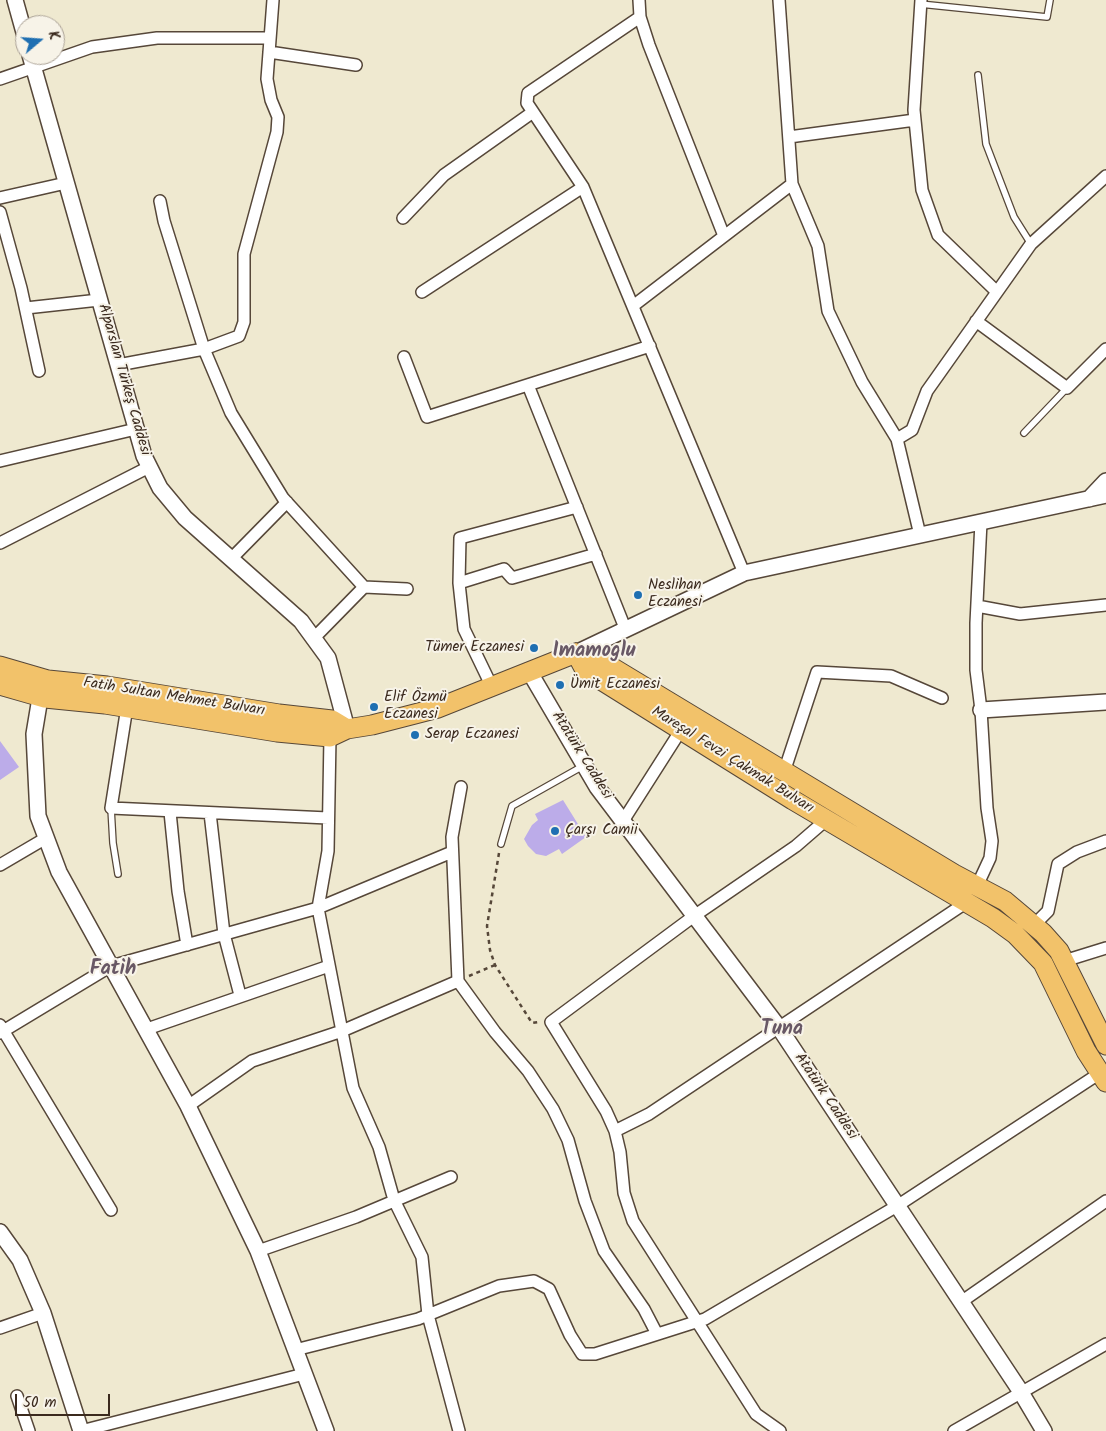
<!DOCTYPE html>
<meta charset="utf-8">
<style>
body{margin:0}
#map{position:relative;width:1106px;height:1431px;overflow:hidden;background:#efe9d0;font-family:Kalam,sans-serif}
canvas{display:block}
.north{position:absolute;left:15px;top:15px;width:50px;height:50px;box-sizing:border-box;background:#f7f3e8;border:1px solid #aca397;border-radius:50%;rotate:72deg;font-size:14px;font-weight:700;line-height:20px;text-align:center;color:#3b2a1e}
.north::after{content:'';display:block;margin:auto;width:18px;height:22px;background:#1f6fb2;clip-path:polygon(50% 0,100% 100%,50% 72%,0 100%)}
.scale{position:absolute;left:15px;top:1394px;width:95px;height:22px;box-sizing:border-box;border:2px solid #3b2a1e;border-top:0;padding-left:6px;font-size:15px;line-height:18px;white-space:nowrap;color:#3b2a1e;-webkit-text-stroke:4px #f7f3e8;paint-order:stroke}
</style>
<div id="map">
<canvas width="1106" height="1431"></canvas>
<div class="north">K</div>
<div class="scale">50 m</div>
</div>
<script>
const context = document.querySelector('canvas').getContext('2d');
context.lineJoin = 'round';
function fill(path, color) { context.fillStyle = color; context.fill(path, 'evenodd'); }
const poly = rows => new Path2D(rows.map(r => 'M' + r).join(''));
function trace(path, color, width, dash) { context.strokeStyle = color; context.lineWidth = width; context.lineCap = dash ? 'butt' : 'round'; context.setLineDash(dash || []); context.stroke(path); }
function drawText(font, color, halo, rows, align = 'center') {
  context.font = font + ' Kalam,sans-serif'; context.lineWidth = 4; context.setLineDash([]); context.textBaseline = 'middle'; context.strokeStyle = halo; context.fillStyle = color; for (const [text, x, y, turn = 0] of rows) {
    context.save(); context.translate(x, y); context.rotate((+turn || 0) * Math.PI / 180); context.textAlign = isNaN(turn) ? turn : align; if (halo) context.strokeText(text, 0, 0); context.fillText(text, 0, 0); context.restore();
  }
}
fill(poly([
 [0,741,19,767,0,780],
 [563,800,586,837,562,854,559,849,546,856,536,854,528,846,524,839,532,825,538,820,535,814]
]), '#bcace9');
const service = poly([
 [920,4,1047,17,1050,0],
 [978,75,986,144,1014,217,1031,244],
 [1024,433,1067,388],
 [111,808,113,843,118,874],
 [501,844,512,806,583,766]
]);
const minor = poly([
 [639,0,640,17,649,45,724,236],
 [779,0,792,184,818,246,828,311,862,382,897,439,920,535],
 [921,0,914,110,922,190,938,235,997,292],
 [640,17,528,93,527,103,583,187,744,573],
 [269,52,356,65],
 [0,79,92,47,157,38,269,38],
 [789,137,915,120],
 [0,198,66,183],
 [160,201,164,221,204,349,231,413,283,498,364,587,407,589],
 [0,212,21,288,39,371],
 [403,218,444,175,533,112],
 [422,292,583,187],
 [633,306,792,184],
 [26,308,99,300],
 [976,321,1067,388,1106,349],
 [404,357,427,417,650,346],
 [118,365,204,349,239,336,244,322,244,254,277,132,278,117,271,100,267,79,273,0],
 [528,385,625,628],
 [897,439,912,430,927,391,1031,244,1106,176],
 [0,461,136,429],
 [0,543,149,467],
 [231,559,287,502],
 [459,583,504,569,512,578,596,554],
 [977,606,1020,614,1106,605],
 [314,638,364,587],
 [492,687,464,629,459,583,460,538,577,507],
 [127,707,111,808,328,818],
 [330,737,328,851,318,908,353,1088,379,1147,394,1200,422,1257,428,1315,459,1431],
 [784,772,817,672,891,676,942,698],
 [461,787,452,837,458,981,495,1032,528,1071,553,1109,568,1140,585,1201,604,1251,644,1309,657,1334],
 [170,812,178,891,187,945],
 [210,813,224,934,240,995],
 [623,821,681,730],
 [0,865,46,838],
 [977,886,990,858,992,841,987,808,981,710,976,670,976,623,981,522],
 [1034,925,1048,911,1058,864,1077,852,1106,841],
 [1064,961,1106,948],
 [0,1025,111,1210],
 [147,1029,329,966],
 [0,1033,111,966,318,908,452,852],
 [188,1106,252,1061,342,1031,458,981],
 [615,1131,649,1114,967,902],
 [258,1251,356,1217,451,1177],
 [961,1302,1106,1201],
 [0,1328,43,1313],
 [295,1350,418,1319,499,1286,534,1281,549,1289,570,1335,582,1354,595,1354,705,1319,897,1206,1100,1073],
 [17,1396,29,1431],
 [81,1431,304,1374],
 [780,1431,756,1414,633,1221,624,1193,620,1152,615,1131,606,1111,551,1022,694,916,796,846,826,820],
 [954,1431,1106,1344]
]);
const tertiary = poly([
 [15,0,25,36],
 [30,55,144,456,160,488,185,518,301,621,328,658,347,729],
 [1089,499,1106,481],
 [576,653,744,573,1106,495],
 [529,671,597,787,780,1029,1019,1389,1044,1431],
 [42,686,34,734,38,816,59,872,188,1106,258,1251,326,1431],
 [981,710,1106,702],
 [0,1232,20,1260,43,1313,81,1431]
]);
const primary = poly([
 [576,653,585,670,793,800,993,918,1015,934,1043,963,1086,1051,1106,1082],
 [576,653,603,662,954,874,1005,901,1043,933,1059,951,1106,1045],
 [0,666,48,680,107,686,279,714,332,720,347,729],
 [0,685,45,698,105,704,277,732,330,737,347,729,372,725,438,708,576,653]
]);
trace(service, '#564739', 8);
trace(minor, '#564739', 14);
trace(tertiary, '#564739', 18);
trace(primary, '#564739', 21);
trace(poly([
 [499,853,487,926,490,950,495,965,532,1023,539,1022],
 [469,976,495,965]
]), '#564739', 2.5, [4, 4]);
trace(service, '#fff', 5.5);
trace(minor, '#fff', 11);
trace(tertiary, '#fff', 15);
trace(primary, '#f2c26a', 19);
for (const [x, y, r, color] of [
 [638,595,5,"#1f6fb2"],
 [534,648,5,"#1f6fb2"],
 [560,685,5,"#1f6fb2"],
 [374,707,5,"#1f6fb2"],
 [415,735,5,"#1f6fb2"],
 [555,831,5,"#1f6fb2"]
]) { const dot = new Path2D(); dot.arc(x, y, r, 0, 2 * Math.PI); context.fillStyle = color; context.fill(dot); trace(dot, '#f7f3e8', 2); }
drawText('15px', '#3b2a1e', '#f7f3e8', [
 ["Alparslan Türkeş Caddesi",123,380,74],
 ["Fatih Sultan Mehmet Bulvarı",174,698,9],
 ["Atatürk Caddesi",581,756,58],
 ["Mareşal Fevzi Çakmak Bulvarı",732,761,32],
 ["Atatürk Caddesi",825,1097,56]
]);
drawText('15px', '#3b2a1e', '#f7f3e8', [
 ["Neslihan",648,586],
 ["Eczanesi",648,603],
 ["Tümer Eczanesi",524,648,"right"],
 ["Ümit Eczanesi",570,685],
 ["Elif Özmü",384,698],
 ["Eczanesi",384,715],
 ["Serap Eczanesi",425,735],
 ["Çarşı Camii",565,831]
], 'left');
drawText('bold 20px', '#685865', '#f7f3e8', [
 ["Imamoglu",594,653],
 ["Fatih",113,971],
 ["Tuna",782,1031]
]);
</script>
